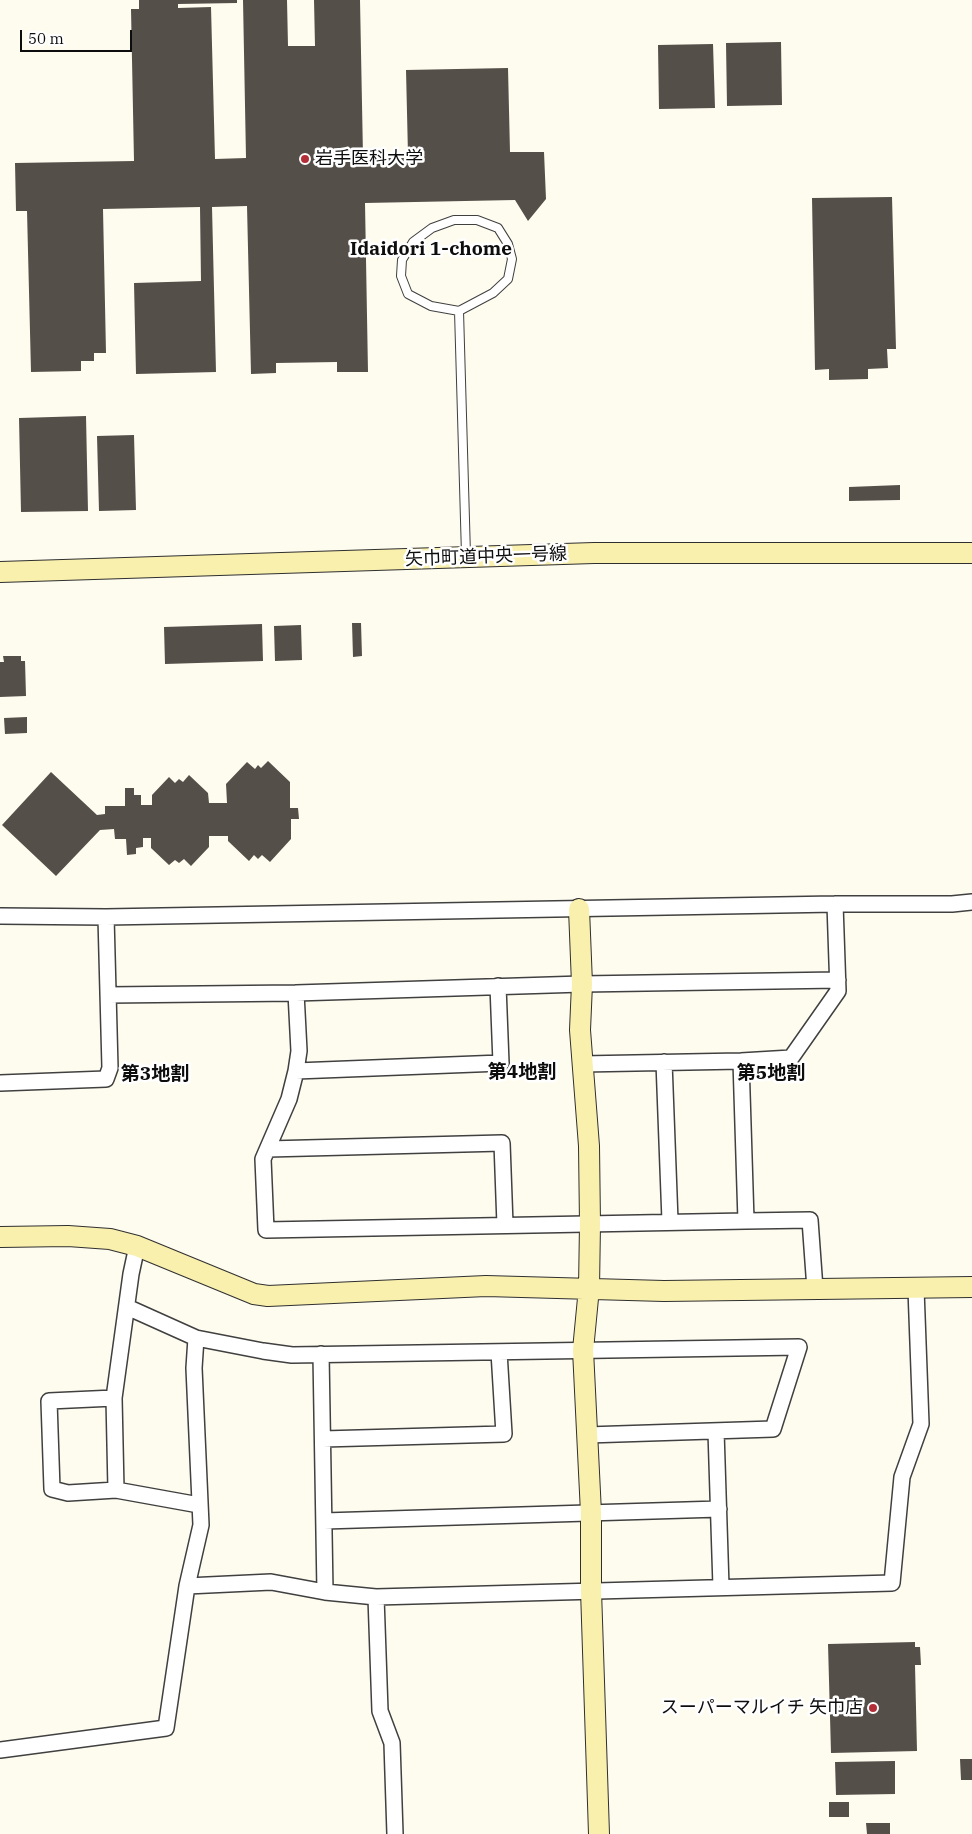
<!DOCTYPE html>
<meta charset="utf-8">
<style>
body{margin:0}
#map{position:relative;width:972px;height:1834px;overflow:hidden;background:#fefbef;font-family:"IBM Plex Serif",serif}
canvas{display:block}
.scale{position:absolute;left:20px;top:30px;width:112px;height:22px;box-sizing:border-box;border:2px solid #0d0d0d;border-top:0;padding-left:6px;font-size:15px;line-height:18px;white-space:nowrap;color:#0d0d0d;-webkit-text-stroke:4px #fff;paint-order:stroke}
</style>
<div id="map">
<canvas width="972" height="1834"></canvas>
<div class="scale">50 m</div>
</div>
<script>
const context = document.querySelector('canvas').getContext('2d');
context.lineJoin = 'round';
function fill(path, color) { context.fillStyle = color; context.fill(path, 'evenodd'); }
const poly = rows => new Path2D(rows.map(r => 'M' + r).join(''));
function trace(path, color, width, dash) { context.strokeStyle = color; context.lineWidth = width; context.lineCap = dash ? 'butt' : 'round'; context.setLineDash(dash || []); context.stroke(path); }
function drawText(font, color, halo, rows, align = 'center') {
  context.font = font + ' "IBM Plex Serif","Noto Sans JP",serif'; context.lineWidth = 5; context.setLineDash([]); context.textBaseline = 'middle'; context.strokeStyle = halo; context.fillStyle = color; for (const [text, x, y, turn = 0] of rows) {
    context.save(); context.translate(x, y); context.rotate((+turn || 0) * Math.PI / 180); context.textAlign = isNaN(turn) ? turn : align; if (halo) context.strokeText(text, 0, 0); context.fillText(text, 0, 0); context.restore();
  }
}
fill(poly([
 [139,0,237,0,237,3,178,4,178,8,211,7,215,159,246,158,243,0,287,0,288,46,315,46,314,0,360,0,363,156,408,155,406,70,508,68,510,152,544,152,546,199,528,221,515,200,365,203,368,372,337,372,337,362,276,363,276,373,251,374,247,206,212,207,216,372,136,374,134,283,201,281,200,207,103,209,106,353,94,353,94,361,81,361,81,371,31,372,27,211,16,211,15,163,134,161,131,9,139,9],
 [781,42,782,105,727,106,726,43],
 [713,44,715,108,659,109,658,45],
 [892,197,896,349,887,349,888,368,868,369,868,379,829,380,829,369,815,370,812,198],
 [86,416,88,511,21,512,19,418],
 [134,435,136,510,99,511,97,436],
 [900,485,900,500,849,501,849,487],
 [352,623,361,623,362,656,353,657],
 [262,624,263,661,165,664,164,627],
 [301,625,302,660,275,661,274,626],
 [3,656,21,656,21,661,25,661,26,696,0,697,0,662,4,662],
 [27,717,27,733,5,734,4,718],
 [268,761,290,782,290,808,298,808,299,819,291,819,291,839,270,862,262,855,258,859,254,855,249,861,228,841,228,836,209,836,209,847,191,866,184,859,179,863,175,860,169,865,151,848,151,838,143,838,143,847,136,848,136,854,127,855,126,839,115,839,114,829,100,830,56,876,2,825,51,772,97,815,105,814,105,806,125,806,125,788,134,788,134,795,141,795,141,805,152,805,152,795,169,777,175,783,179,779,183,782,189,775,208,793,209,803,227,803,226,784,247,762,255,769,258,765,261,768],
 [915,1642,915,1647,920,1647,921,1665,915,1665,917,1751,831,1753,828,1644],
 [960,1759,972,1759,972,1780,961,1780],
 [895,1761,895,1794,836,1795,835,1762],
 [829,1802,849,1802,849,1817,829,1817],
 [866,1823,890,1823,890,1834,867,1834]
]), '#554f4a');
const lane = poly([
 [459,311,493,293,508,279,512,259,508,244,498,228,477,220,454,220,432,228,413,242,402,260,401,276,408,294,431,306,459,311,466,555]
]);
const street = poly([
 [0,916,106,917,835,904,952,904,972,902],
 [296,993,299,1051,296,1071,289,1099,263,1159,266,1230,746,1221,741,1061],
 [108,995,296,993,582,984,838,980],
 [664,1062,670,1221],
 [582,1064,741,1061,791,1058,838,991,835,904],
 [296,1071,501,1063,498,986],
 [0,1083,106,1079,110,1068,106,917],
 [268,1149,502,1143,505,1225],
 [746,1221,810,1220,815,1289],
 [127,1307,196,1338,263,1351,292,1355,799,1347,773,1429,587,1435],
 [114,1398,49,1401,52,1489,68,1493,116,1490,199,1505],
 [716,1431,721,1587],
 [323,1439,504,1434,499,1352],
 [116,1490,114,1398,131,1274,137,1246],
 [324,1521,719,1509],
 [187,1586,271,1582,325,1592,321,1354],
 [325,1592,376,1597],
 [0,1750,166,1728,187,1586,201,1525,194,1368,196,1338],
 [395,1834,392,1743,380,1711,376,1597,892,1583,902,1477,921,1424,916,1289]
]);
const secondary = poly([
 [0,572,594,553,972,553],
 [579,909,582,984,580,1030,589,1146,590,1224,589,1288,583,1350,591,1513,591,1590,599,1834],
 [0,1237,68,1236,110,1239,137,1246,254,1294,268,1296,486,1286,664,1291,972,1287]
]);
trace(lane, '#404040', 10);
trace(street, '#404040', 18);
trace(secondary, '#2f2f2f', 22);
trace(lane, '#fff', 8);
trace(street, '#fff', 15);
trace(secondary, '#f9f0ae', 20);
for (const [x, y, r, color] of [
 [305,159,5,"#b32f37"],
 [873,1708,5,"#b32f37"]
]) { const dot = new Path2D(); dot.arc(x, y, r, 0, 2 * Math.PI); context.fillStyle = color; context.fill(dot); trace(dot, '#fff', 2); }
drawText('18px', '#0d0d0d', '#fff', [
 ["岩手医科大学",315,159],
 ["スーパーマルイチ 矢巾店",863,1708,"right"]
], 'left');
drawText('18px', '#0d0d0d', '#fff', [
 ["矢巾町道中央一号線",486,557,-2]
]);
drawText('bold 19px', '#0d0d0d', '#fff', [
 ["Idaidori 1-chome",431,250],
 ["第4地割",522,1073],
 ["第5地割",771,1074],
 ["第3地割",155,1075]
]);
</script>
